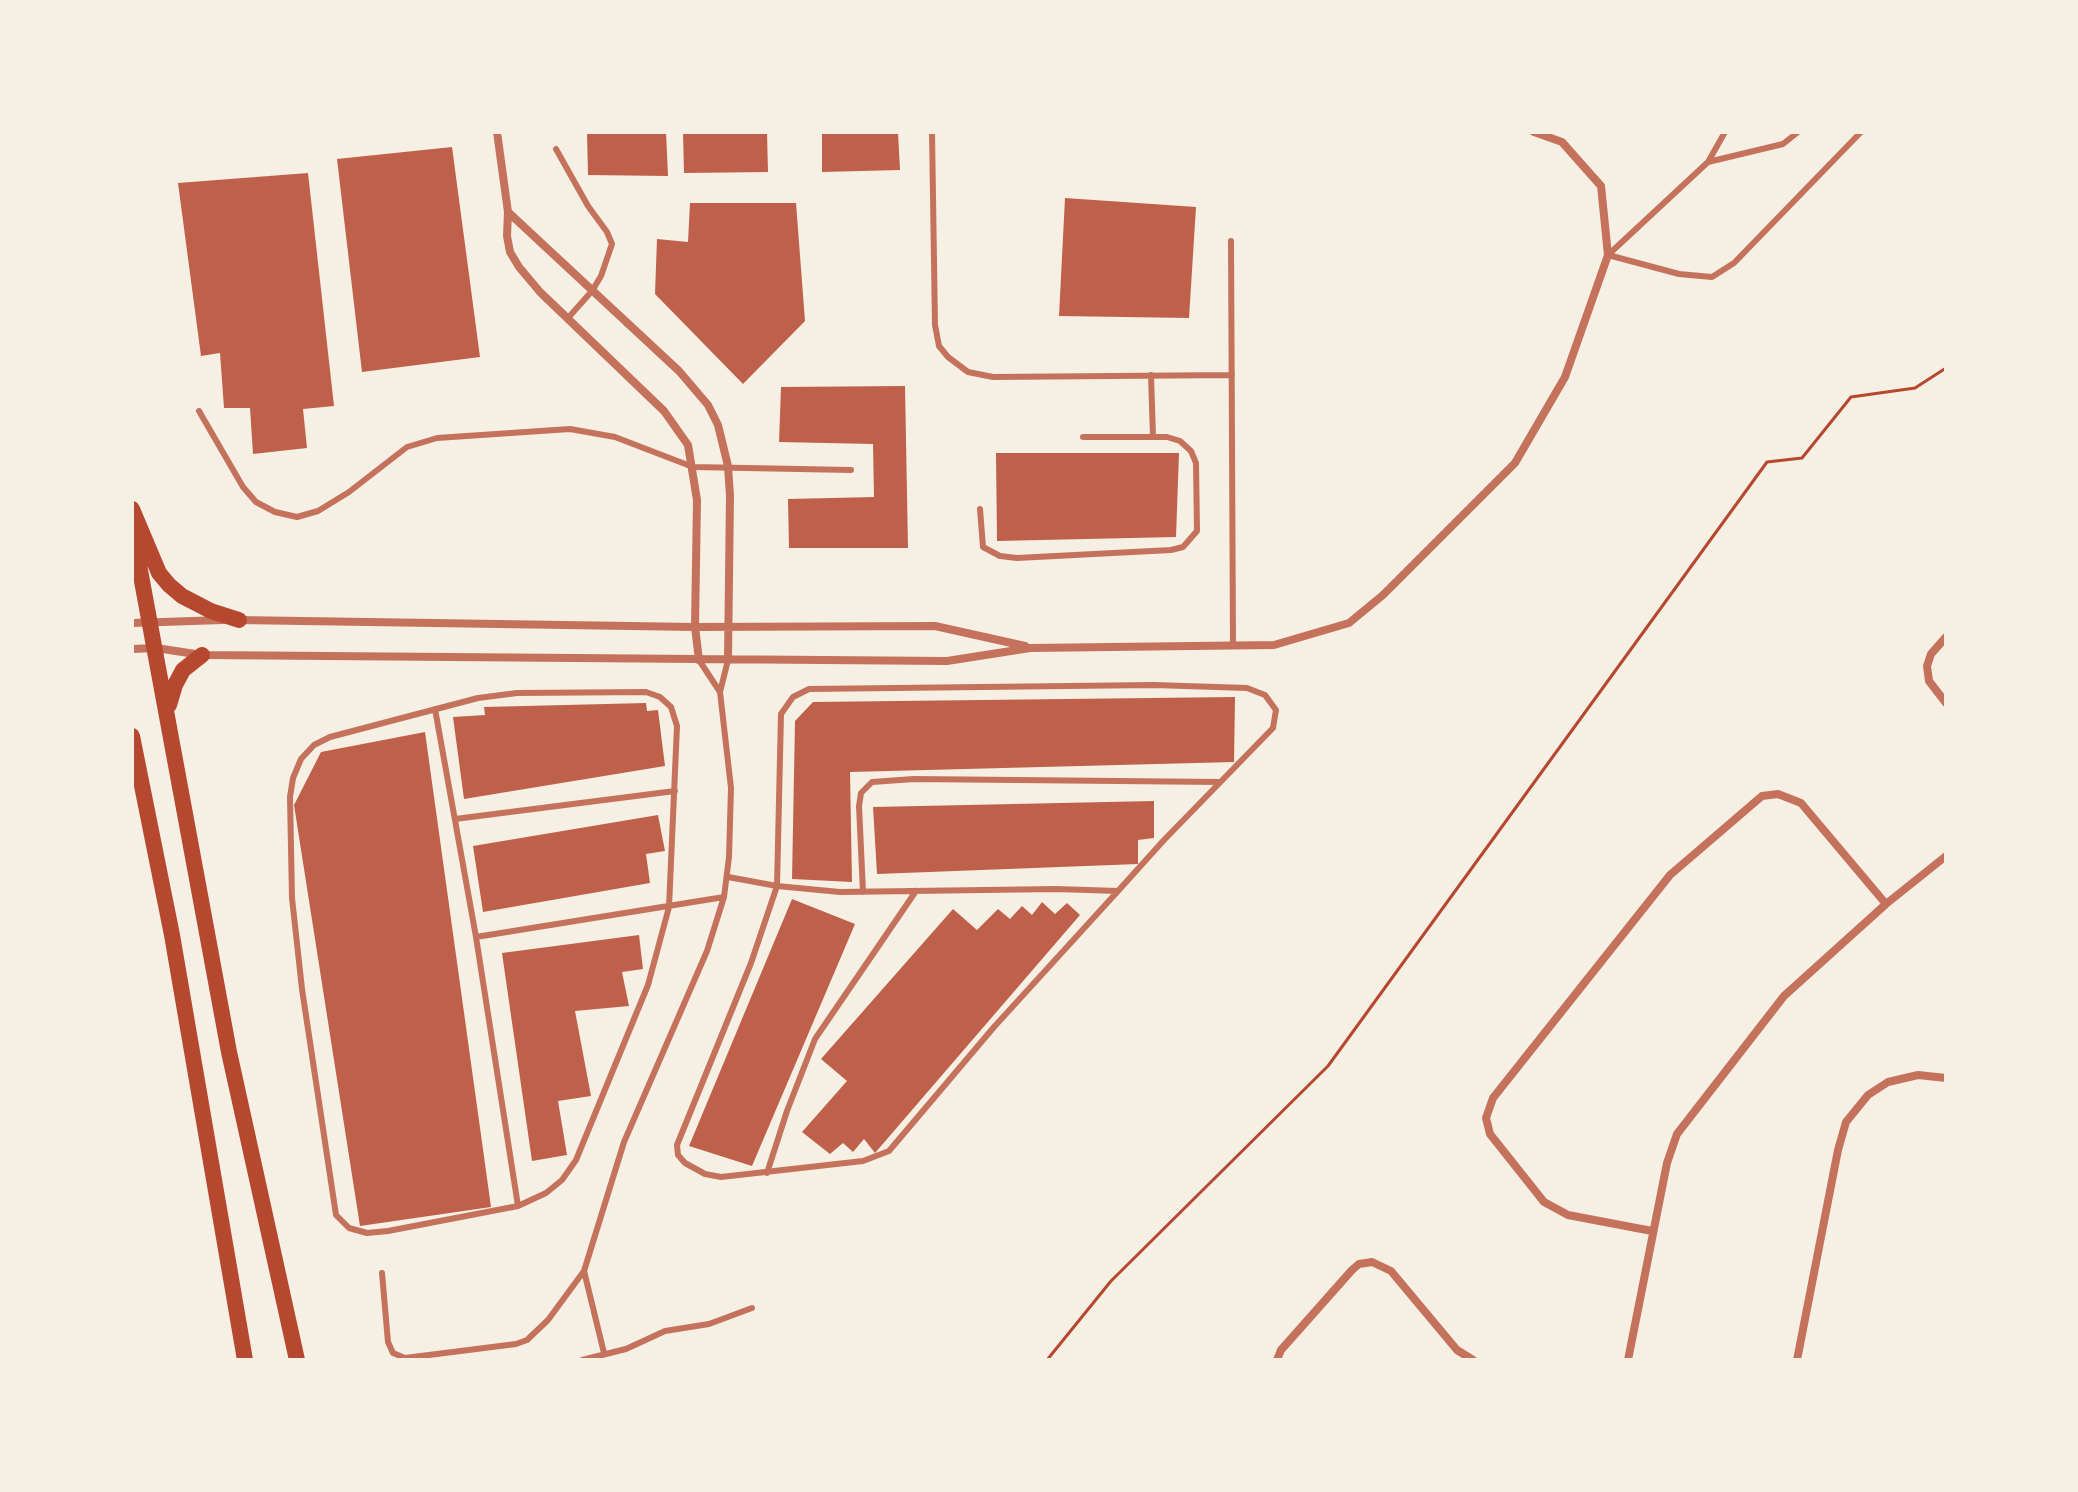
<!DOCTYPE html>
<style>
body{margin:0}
#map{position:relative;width:2078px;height:1492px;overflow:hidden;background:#f6efe4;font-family:"DM Sans",sans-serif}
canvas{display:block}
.frame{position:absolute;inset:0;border:134px solid #f6efe4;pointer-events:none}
</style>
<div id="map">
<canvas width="2078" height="1492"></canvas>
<div class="frame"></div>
</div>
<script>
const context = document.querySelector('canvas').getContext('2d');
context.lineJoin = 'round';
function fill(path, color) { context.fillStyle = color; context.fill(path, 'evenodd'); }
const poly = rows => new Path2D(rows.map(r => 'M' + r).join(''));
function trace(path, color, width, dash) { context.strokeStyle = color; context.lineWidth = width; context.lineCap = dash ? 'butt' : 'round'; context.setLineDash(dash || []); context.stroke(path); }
fill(poly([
 [587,132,666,132,668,176,588,175],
 [683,132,767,132,768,172,684,173],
 [822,132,898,132,900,170,822,172],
 [452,147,480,357,362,372,337,159],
 [308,173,334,406,303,409,307,448,253,454,250,408,224,408,220,353,201,356,178,183],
 [1065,198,1196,207,1189,318,1059,316],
 [690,203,796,203,805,321,743,384,655,294,657,239,688,242],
 [905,386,908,548,789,548,788,499,874,497,873,444,779,442,781,387],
 [996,453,1179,453,1176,537,997,541],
 [1235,697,1234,762,850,772,852,882,792,879,795,721,813,702],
 [646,703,647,711,658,710,665,766,464,799,453,717,485,715,484,707],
 [425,732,491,1207,360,1226,294,805,321,752],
 [1154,801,1154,838,1138,840,1138,864,877,874,873,807],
 [658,815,665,851,646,854,650,883,483,912,473,846],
 [792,899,855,924,752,1166,689,1146],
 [1042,902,1055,914,1067,903,1080,915,875,1153,864,1139,853,1152,843,1143,830,1154,802,1132,847,1081,821,1059,953,909,977,930,998,909,1010,919,1022,906,1032,915],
 [639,935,643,969,622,972,629,1006,575,1011,591,1096,558,1101,567,1155,532,1161,502,953]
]), '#bf614a');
trace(poly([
 [1047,1360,1111,1281,1328,1066,1767,462,1802,458,1851,397,1915,388,1946,368]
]), '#b5482f', 3);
trace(poly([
 [932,132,935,325,939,346,948,357,968,372,993,377,1232,375],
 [556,149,588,206,607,232,612,244,601,276,592,291,568,318],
 [1708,162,1725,132],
 [1231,241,1233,645],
 [1608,255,1679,274,1712,277,1734,263,1861,132],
 [1608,255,1708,162,1783,144,1798,132],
 [199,411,243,487,256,502,275,512,297,517,318,511,349,492,407,447,437,438,570,429,615,437,693,467,851,470],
 [1083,437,1153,437],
 [980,509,983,547,1000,556,1017,558,1171,550,1183,547,1197,531,1196,463,1191,451,1180,441,1167,437,1153,437,1151,375],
 [699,660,720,692],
 [646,692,660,697,671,707,677,726,669,907,648,985,576,1160,562,1180,546,1193,518,1206,388,1231,367,1233,349,1228,336,1215,302,989,292,898,290,797,293,778,301,759,314,745,330,737,478,698,517,693,646,692],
 [435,709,476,937,518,1206],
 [455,819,675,791],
 [728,877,777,886,840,892,1056,889,1118,891,1164,840,1273,728,1276,710,1265,695,1247,688,1154,685,809,689,793,697,781,714,777,886,751,963,677,1145,678,1155,685,1163,705,1174,721,1177,863,1161,889,1151,994,1027,1118,891],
 [863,892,859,806,861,793,872,782,914,779,1220,782],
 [476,937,724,897],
 [767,1173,787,1111,815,1039,916,891],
 [382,1273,388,1342,393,1353,405,1358,516,1344,527,1340,548,1320,584,1271],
 [604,1353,584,1271,624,1142,707,951,724,897,729,857,731,788,720,692,728,660],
 [582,1360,626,1349,665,1331,709,1324,752,1308]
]), '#c5725c', 6);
trace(poly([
 [497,132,508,212,507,236,510,252,519,267,540,292,664,411,688,445,697,500,695,627,699,660],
 [508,212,679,371,708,405,718,425,728,466,730,496,728,660],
 [237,620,695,627,935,626,1025,646],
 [132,623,223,620],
 [1946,637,1931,654,1927,666,1929,681,1946,703],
 [132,649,156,648,202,655,947,661,1030,648,1274,645,1349,623,1383,595,1515,463,1565,377,1608,255,1601,186,1562,142,1534,132],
 [1652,1231,1568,1215,1544,1202,1490,1134,1486,1118,1493,1098,1670,875,1762,796,1778,794,1801,803,1886,904],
 [1277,1360,1281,1350,1352,1270,1359,1264,1372,1262,1391,1271,1457,1350,1473,1360],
 [1628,1360,1667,1163,1677,1134,1784,996,1886,904,1946,856],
 [1797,1360,1838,1150,1846,1122,1868,1095,1888,1082,1918,1075,1946,1078]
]), '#c5725c', 8);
trace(poly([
 [132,509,159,573,169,585,182,596,211,611,239,620],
 [132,527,229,1052,297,1360],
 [169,705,175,685,183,670,202,655],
 [132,736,172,935,245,1360]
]), '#b5482f', 16);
</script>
